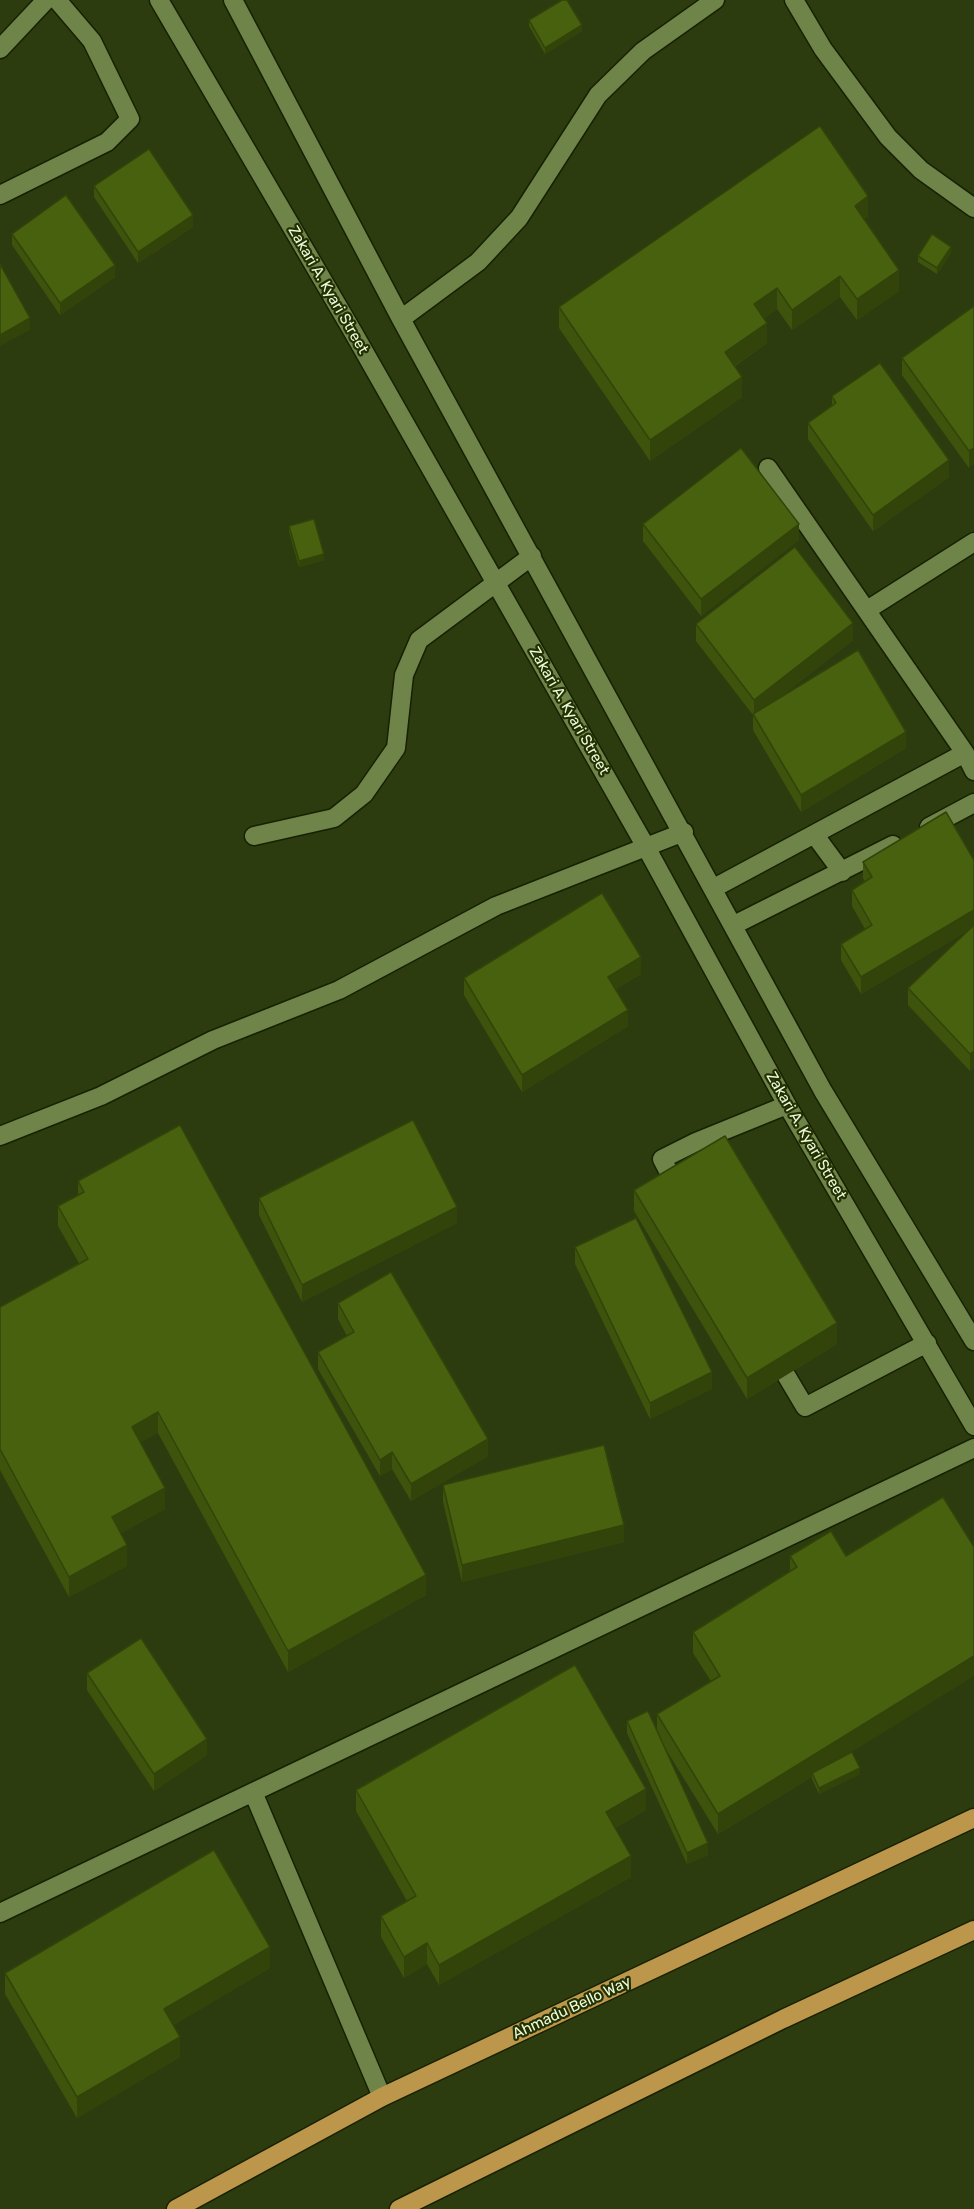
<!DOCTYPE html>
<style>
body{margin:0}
canvas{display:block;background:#2d3c0e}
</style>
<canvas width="974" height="2209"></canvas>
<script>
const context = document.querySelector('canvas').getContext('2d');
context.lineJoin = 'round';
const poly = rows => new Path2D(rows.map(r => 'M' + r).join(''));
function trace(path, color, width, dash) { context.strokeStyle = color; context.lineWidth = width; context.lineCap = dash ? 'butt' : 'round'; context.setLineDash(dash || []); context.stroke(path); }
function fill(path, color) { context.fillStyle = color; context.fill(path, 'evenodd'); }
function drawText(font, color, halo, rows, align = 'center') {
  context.font = font + ' Rubik,sans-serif'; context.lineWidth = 4.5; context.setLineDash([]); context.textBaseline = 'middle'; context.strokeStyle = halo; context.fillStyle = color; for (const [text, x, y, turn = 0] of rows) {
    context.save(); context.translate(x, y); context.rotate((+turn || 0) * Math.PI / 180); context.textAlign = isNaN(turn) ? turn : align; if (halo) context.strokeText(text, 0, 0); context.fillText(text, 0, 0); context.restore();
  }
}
const minor = poly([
 [159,0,353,332,646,847,787,1105,974,1426],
 [233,0,401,319,823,1091,974,1341],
 [794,0,823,49,888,137,921,170,974,208],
 [0,49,46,0],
 [0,195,107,142,130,119,92,41,57,0],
 [401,319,478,262,519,218,598,95,643,51,715,0],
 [768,468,965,753,974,771],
 [867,610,974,542],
 [929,827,974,803],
 [814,834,842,872],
 [254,836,334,818,364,794,396,748,404,675,419,640,532,556],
 [714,888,965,753],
 [734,925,893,845],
 [0,1136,101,1096,213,1040,339,990,496,906,684,832],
 [676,1186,662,1159,696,1142,787,1105],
 [786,1375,805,1407,927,1343],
 [253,1792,382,2097],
 [0,1913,974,1448]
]);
const major = poly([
 [176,2209,382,2097,974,1818],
 [399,2209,783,2019,974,1930]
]);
trace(minor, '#172103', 21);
trace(major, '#172103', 21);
trace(minor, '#6e8449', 18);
trace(major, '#bc964b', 18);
fill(poly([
 [529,20,582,31,545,54,529,26],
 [94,186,193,227,138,263,94,197],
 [868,216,864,219,899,291,857,320,840,297,792,330,777,309,764,318,767,343,735,366,742,397,650,461,559,328,559,307],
 [12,234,115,277,60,315,12,245],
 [951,253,937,274,918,262,918,256],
 [974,306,969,468,902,375,902,358],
 [832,396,949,477,873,531,808,439,808,423,832,405],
 [643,524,799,540,701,616,643,541],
 [289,526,324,560,299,567,289,532],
 [696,624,853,640,775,701,906,748,801,812,753,730,753,715,696,641],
 [974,860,974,1067,970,1071,908,1005,908,988,969,930,861,994,841,960,841,944,865,929,852,906,852,890,865,882,863,878,863,862],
 [641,974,616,989,628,1026,522,1092,464,995,464,978],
 [78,1181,426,1595,288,1672,158,1433,140,1442,165,1509,121,1533,127,1566,69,1597,0,1470,0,1307,79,1263,58,1226,58,1206,78,1195],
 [634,1190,837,1344,747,1399,634,1211],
 [259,1198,457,1223,302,1302,259,1215],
 [575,1247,712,1389,650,1419,575,1264],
 [338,1303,488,1456,411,1501,392,1469,380,1476,318,1369,318,1352,347,1336,338,1319],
 [443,1485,624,1542,462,1582,443,1502],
 [831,1531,844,1757,860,1774,819,1794,812,1779,812,1777,718,1834,662,1743,708,1855,687,1864,627,1733,627,1721,657,1732,657,1714,711,1681,693,1653,693,1632,790,1572,790,1556],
 [87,1673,207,1755,154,1791,87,1690],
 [356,1790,646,1810,615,1828,631,1877,439,1985,427,1964,404,1978,381,1937,381,1916,407,1901,356,1811],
 [270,1968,173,2025,180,2057,77,2118,5,1994,5,1973]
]), '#3e530c');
fill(poly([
 [582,25,582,31,545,54,545,48],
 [868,196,868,216,855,226,855,206],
 [193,215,193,227,138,263,138,252],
 [951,247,951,253,937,274,937,268],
 [115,265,115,277,60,315,60,303],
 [899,270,899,291,857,320,857,299],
 [840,276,840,297,792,330,792,310],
 [777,288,777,309,754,324,754,304],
 [30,318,30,330,0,346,0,335],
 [767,323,767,343,725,372,725,352],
 [742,377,742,397,650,461,650,440],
 [974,448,974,464,969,468,969,451],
 [949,460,949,477,873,531,873,515],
 [799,524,799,540,701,616,701,599],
 [324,554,324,560,299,567,299,561],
 [853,623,853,640,754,717,754,700],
 [906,732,906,748,801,812,801,795],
 [974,910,974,927,861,994,861,977],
 [641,957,641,974,608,994,608,977],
 [628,1010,628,1026,522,1092,522,1075],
 [974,1051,974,1067,970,1071,970,1054],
 [457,1207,457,1223,302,1302,302,1285],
 [837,1323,837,1344,747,1399,747,1378],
 [712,1372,712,1389,650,1419,650,1403],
 [158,1412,158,1433,132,1447,132,1427],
 [488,1439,488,1456,411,1501,411,1484],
 [392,1452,392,1469,380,1476,380,1460],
 [165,1488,165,1509,112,1538,112,1517],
 [624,1525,624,1542,462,1582,462,1565],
 [127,1545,127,1566,69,1597,69,1577],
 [426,1575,426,1595,288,1672,288,1651],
 [974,1656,974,1676,813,1776,812,1773,812,1777,718,1834,718,1814],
 [207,1739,207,1755,154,1791,154,1774],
 [860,1768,860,1774,819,1794,819,1788],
 [646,1789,646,1810,606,1833,606,1812],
 [708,1843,708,1855,687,1864,687,1853],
 [631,1856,631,1877,439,1985,439,1965],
 [427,1943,427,1964,404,1978,404,1957],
 [270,1947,270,1968,164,2030,164,2009],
 [180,2037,180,2057,77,2118,77,2097]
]), '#32440a');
const building = poly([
 [562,0,567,0,582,25,545,48,529,20,562,0],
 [820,126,868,196,855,206,899,270,857,299,840,276,792,310,777,288,754,304,767,323,725,352,742,377,650,440,559,307,820,126],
 [149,149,193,215,138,252,94,186,149,149],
 [66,195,115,265,60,303,12,234,66,195],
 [932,234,951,247,937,268,918,256,932,234],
 [0,264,30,318,0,335,0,264],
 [974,306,974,448,969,451,902,358,974,306],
 [880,363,949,460,873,515,808,423,836,403,832,396,880,363],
 [741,448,799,524,701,599,643,524,741,448],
 [314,519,324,554,299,561,289,526,314,519],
 [795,547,853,623,754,700,696,624,795,547],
 [858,650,906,732,801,795,753,714,858,650],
 [946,812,974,860,974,910,861,977,841,944,872,925,852,890,872,877,863,862,946,812],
 [602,893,641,957,608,977,628,1010,522,1075,464,978,602,893],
 [974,925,974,1051,970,1054,908,988,974,925],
 [413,1120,457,1207,302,1285,259,1198,413,1120],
 [180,1125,426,1575,288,1651,158,1412,132,1427,165,1488,112,1517,127,1545,69,1577,0,1449,0,1307,88,1259,58,1206,84,1192,78,1181,180,1125],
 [725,1136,837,1323,747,1378,634,1190,725,1136],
 [636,1218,712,1372,650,1403,575,1247,636,1218],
 [391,1272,488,1439,411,1484,392,1452,380,1460,318,1352,354,1332,338,1303,391,1272],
 [604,1445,624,1525,462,1565,443,1485,604,1445],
 [943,1497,974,1547,974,1656,718,1814,657,1714,720,1676,693,1632,797,1567,790,1556,831,1531,846,1556,943,1497],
 [141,1638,207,1739,154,1774,87,1673,141,1638],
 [575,1665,646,1789,606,1812,631,1856,439,1965,427,1943,404,1957,381,1916,416,1896,356,1790,575,1665],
 [648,1711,708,1843,687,1853,627,1721,648,1711],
 [852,1752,860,1768,819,1788,812,1773,852,1752],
 [214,1850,270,1947,164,2009,180,2037,77,2097,5,1973,214,1850]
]);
fill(building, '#48610e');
trace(building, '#32440a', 1.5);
drawText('15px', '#edfada', '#233102', [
 ["Zakari A. Kyari Street",328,290,60],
 ["Zakari A. Kyari Street",569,711,60],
 ["Zakari A. Kyari Street",806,1136,60],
 ["Ahmadu Bello Way",572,2008,-25]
]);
</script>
